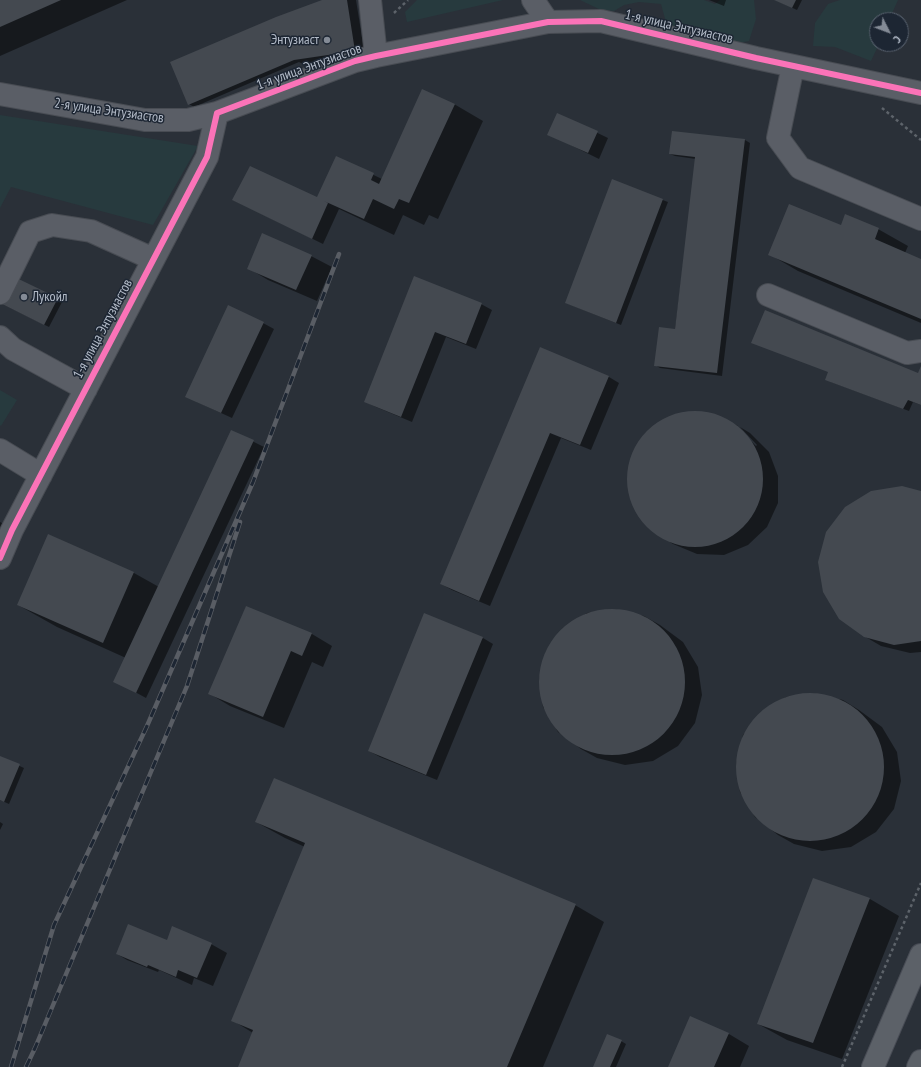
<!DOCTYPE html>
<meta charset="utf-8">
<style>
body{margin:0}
#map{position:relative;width:921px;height:1067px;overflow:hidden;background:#2a3038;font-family:"PT Sans Narrow",sans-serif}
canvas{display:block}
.north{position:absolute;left:869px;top:12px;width:40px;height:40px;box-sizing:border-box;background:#1d2633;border:1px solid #59626f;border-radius:50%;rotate:132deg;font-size:11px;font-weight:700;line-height:16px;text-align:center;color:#b4bcc9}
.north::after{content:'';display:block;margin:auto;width:14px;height:18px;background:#848b96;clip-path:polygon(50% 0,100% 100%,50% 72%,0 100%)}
</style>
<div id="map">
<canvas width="921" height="1067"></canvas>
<div class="north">С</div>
</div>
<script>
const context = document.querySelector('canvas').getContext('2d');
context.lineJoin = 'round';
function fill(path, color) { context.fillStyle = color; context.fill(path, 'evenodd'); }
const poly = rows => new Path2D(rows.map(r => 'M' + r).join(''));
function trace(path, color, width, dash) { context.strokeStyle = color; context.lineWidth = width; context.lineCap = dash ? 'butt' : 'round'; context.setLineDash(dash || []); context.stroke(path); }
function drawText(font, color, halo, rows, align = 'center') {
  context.font = font + ' "PT Sans Narrow",sans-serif'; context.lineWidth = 3; context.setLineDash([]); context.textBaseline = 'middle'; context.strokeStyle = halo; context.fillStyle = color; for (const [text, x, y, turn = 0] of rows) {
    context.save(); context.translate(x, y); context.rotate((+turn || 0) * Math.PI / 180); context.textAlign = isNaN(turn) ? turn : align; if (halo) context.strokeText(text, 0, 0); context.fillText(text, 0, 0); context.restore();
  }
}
fill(poly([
 [417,0,503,0,407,22,405,12],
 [580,0,704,0,715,4,720,0,754,0,756,19,749,41,727,45,667,26,661,4,639,2,624,5,614,11,601,10],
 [840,0,898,0,889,20,877,20,877,44,879,44,871,61,835,47,813,46,815,23,828,4],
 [0,115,198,146,153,225,11,187,0,208],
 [0,390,17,400,1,426,0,425]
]), '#273a3e');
fill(poly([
 [0,0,127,0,0,56],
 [325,0,356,0,365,56,305,65,299,62,194,107,189,104],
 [709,0,726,0,724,6],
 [775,0,802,0,797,10],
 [454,104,483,121,438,219,429,215,424,225,403,215,394,235,339,209,323,244,233,200,325,203,336,157,382,179],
 [558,114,608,138,599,159,548,134],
 [673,132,745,140,750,143,722,376,660,368,655,365,675,330,696,159,675,156,670,154],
 [612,181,668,202,621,325,566,303],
 [841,227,878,229,908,246,905,253,921,260,921,323,798,271,769,254],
 [311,256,332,267,317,301,268,280,248,268],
 [415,278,481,304,492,310,476,349,446,337,412,422,376,407,366,402],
 [57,299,62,302,49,327,0,303],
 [263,323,274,329,232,418,197,402],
 [541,349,609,377,619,383,591,450,561,438,490,606,452,590,441,584],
 [921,369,921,405,913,402,909,411,831,382,829,372,918,374],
 [684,413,710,413,734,424,738,426,736,426,756,446,757,445,740,427,750,433,769,452,778,476,778,503,767,527,748,545,724,555,697,554,673,544,657,534,639,515,629,491,630,465,640,441,659,422],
 [232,431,264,447,146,698,124,686,126,658,57,627,18,605,49,535,134,573,159,587],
 [921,492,921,652,910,653,881,646,864,636],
 [0,522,6,525,0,537],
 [246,607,312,634,332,646,323,667,312,662,284,728,230,706,210,694],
 [616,609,644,616,660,625,683,642,698,667,702,695,695,723,678,746,653,761,625,765,597,758,581,749,558,732,543,707,539,679,546,651,563,628,587,613],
 [483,638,493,644,437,780,380,757,369,751],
 [814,693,843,700,859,710,882,727,897,752,901,781,894,809,876,832,851,847,822,851,794,844,778,835,755,817,740,792,736,763,743,735,761,712,786,697],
 [0,757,24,768,9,804,0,800],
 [0,822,3,824,0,830],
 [256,822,575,905,604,922,543,1067,239,1067,253,1033,232,1020,305,847,285,838],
 [814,879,870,899,899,916,842,1059,787,1040,758,1024],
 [167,941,211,944,227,953,213,986,194,978,192,985,159,970,158,972,127,960,117,954],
 [729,1034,749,1046,740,1067,669,1067],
 [621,1041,626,1044,616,1067,594,1067]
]), '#0007');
fill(poly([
 [0,0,61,0,0,27],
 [322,0,347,0,355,51,294,60,188,105,170,62,276,17],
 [774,0,796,0,792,8],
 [422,89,455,104,409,203,399,199,394,209,373,199,364,219,324,201,328,203,312,239,232,200,250,166,317,197,336,156,374,173,371,180,379,184],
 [557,113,598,131,588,153,547,135],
 [672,131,745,139,717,373,654,366,659,327,675,329,695,157,669,154],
 [612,179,663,199,616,323,565,303],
 [789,204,841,225,845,214,879,228,875,239,921,259,921,319,768,255],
 [262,233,312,255,296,290,247,269],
 [0,270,58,298,44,325,0,303],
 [414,276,482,303,466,344,435,332,401,417,364,402],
 [228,305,264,322,221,413,185,397],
 [765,310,918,373,921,366,921,405,908,400,903,409,825,380,828,372,751,343],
 [540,347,609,376,580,445,550,433,479,601,440,584],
 '627 479a68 68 0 1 1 136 0a68 68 0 1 1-136 0Z',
 [231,430,254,440,136,693,113,682],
 [902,486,921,491,921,641,894,645,864,637,839,619,823,592,818,562,826,532,845,507,871,491],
 [48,534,134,572,103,643,17,605],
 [246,606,312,633,302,656,291,651,263,717,208,694],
 '539 682a73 73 0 1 1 146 0a73 73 0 1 1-146 0Z',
 [424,613,483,637,426,775,368,751],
 '736 767a74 74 0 1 1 148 0a74 74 0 1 1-148 0Z',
 [0,756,20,764,4,802,0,800],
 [274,778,576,904,507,1067,238,1067,253,1030,231,1021,305,843,255,822],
 [813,878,870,898,813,1043,757,1024],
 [128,924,167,940,172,926,212,943,197,978,178,970,176,977,148,965,147,967,116,954],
 [690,1016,729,1033,714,1067,668,1067],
 [607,1034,622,1040,610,1067,593,1067]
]), '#444950');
const minor = poly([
 [370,0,376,56],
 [533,0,548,22],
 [793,66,778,138,800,168,921,219],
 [0,94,145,120,188,120,217,113],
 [0,293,30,232,52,225,91,231,153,259],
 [768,295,907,353,921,351],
 [0,337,13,349,86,389],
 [0,450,41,475],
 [0,558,12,530,207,157,217,113,355,61,376,56,548,22,601,21,756,58,921,93]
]);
const major = poly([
 [873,1067,921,955],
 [918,1067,921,1061]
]);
trace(minor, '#484c53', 24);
trace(major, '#484c55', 24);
trace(poly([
 [394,13,408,0],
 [882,108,921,140],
 [842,1067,921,883]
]), '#5d636a', 2.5, [3, 3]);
trace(minor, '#5a5e66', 22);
trace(major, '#5c6168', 22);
const rail = poly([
 [11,1067,54,925,147,726,253,482,339,254],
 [26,1067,35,1048,187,686,240,522]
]);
trace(rail, '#595d64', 4.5);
trace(rail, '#1d2633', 3, [9]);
trace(poly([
 [0,558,12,530,207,157,217,113,355,61,376,56,548,22,601,21,756,58,921,93]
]), '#fb73b8', 6);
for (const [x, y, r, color] of [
 [327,40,4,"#848b96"],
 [24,297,4,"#848b96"]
]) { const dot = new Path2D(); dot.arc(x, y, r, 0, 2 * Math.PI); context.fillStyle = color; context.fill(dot); trace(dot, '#1d2633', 1.5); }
drawText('14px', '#b4bcc9', '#1d2633', [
 ["1-я улица Энтузиастов",679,27,13],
 ["1-я улица Энтузиастов",309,67,-20],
 ["2-я улица Энтузиастов",109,111,8],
 ["1-я улица Энтузиастов",103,329,-62]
]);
drawText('14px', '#b4bcc9', '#1d2633', [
 ["Энтузиаст",319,40],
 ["Лукойл",32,297,"left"]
], 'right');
</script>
